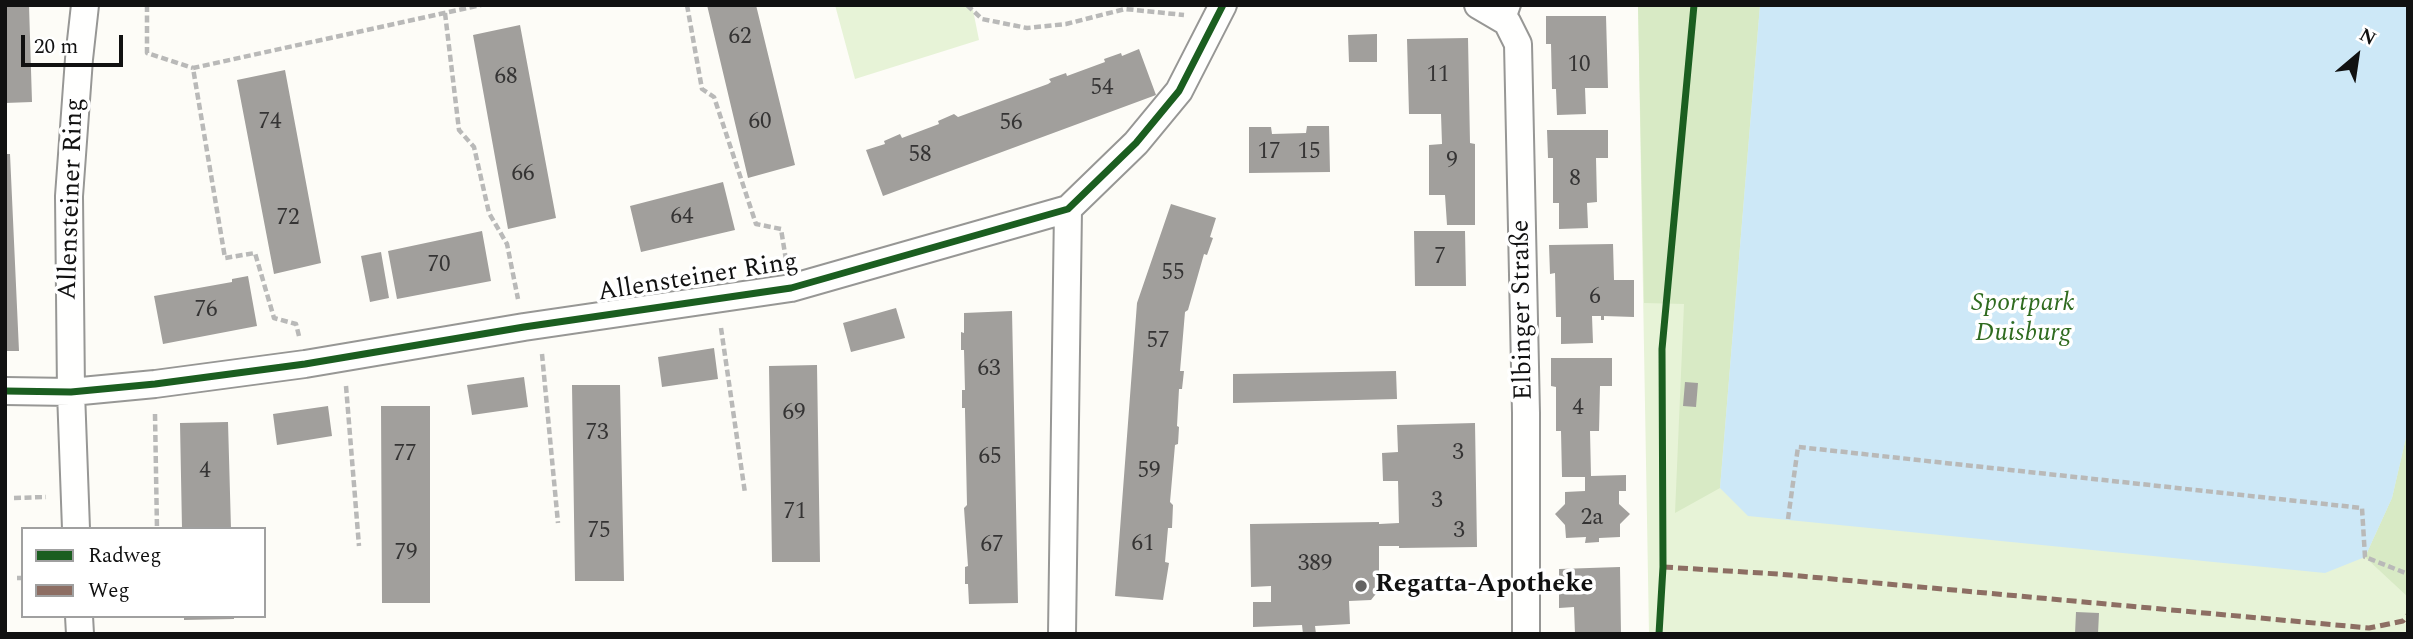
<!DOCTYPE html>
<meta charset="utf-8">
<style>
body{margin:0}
#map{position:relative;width:2413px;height:639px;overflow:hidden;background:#fdfcf7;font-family:Spectral,serif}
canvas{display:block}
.frame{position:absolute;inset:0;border:7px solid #111;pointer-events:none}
.legend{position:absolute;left:21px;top:527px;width:245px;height:91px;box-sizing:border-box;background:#fff;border:2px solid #a0a0a0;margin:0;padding:9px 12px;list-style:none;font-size:21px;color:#111}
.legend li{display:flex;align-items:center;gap:14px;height:35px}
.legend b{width:35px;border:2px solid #a0a0a0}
.north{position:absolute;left:2322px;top:21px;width:70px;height:70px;-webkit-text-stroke:5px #fff;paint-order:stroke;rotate:29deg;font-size:19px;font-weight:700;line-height:28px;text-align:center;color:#111}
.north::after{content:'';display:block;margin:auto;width:24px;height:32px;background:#111;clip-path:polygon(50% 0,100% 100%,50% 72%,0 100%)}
.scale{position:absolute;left:21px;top:35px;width:102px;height:32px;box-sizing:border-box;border:4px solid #111;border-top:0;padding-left:9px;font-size:21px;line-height:24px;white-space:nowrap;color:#111;-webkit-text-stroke:5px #fff;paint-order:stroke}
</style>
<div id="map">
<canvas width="2413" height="639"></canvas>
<div class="frame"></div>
<ul class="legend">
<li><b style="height:9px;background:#1b5e20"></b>Radweg</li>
<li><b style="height:9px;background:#8d6e63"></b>Weg</li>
</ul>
<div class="north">N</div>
<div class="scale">20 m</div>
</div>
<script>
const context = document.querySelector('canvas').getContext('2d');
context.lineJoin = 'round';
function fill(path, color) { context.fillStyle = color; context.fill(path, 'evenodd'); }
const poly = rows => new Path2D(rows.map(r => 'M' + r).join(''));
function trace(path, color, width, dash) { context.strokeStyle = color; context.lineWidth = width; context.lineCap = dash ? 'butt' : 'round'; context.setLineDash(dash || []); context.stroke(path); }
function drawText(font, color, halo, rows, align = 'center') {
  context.font = font + ' Spectral,serif'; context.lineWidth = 7; context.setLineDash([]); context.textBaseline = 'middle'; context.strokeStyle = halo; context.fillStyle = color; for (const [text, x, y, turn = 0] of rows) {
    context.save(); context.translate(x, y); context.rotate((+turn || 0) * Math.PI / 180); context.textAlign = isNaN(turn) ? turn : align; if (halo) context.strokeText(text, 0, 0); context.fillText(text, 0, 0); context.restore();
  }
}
fill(poly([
 [835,5,972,5,979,40,855,79],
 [1638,5,2408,5,2408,634,1649,634]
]), '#e7f3d7');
fill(poly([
 [1638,5,1760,5,1720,488,1675,513,1684,304,1644,303],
 [2408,429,2408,597,2365,557,2392,498]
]), '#d8eac5');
fill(poly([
 [1760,5,2408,5,2408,429,2392,498,2365,557,2325,573,1748,516,1720,488]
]), '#cde8f7');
fill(poly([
 [5,5,29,5,32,102,5,103],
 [707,5,756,5,795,165,748,178],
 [1546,16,1606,16,1608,88,1585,88,1586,114,1557,115,1556,89,1552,89,1551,44,1546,44],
 [520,25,556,218,508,229,473,35],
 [1377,34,1377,62,1349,62,1348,35],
 [1468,38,1470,143,1475,144,1475,225,1447,225,1445,195,1429,195,1429,145,1442,144,1441,114,1409,114,1407,39],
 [1139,49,1156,95,883,196,866,150,885,144,884,141,900,134,902,138,939,124,938,121,954,114,958,117,1048,84,1051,82,1049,79,1066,73,1067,76,1105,62,1104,59,1121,53,1122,56],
 [285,70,321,263,274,274,237,80],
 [1307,126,1329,126,1330,172,1249,173,1249,127,1271,127,1272,134,1306,133],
 [1547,130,1608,130,1608,158,1596,158,1597,202,1587,203,1588,228,1559,229,1559,203,1553,203,1553,158,1548,158],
 [5,154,10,154,19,351,5,351],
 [723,182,735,230,641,252,630,206],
 [1171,204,1216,218,1210,237,1213,238,1207,255,1204,254,1188,310,1185,312,1180,371,1184,371,1182,389,1179,389,1177,426,1179,427,1178,444,1175,445,1170,502,1173,505,1172,528,1168,528,1165,562,1169,563,1163,600,1115,596,1137,303],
 [482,231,491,281,397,299,388,251],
 [1414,231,1465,231,1466,286,1415,286],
 [1613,244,1614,280,1634,280,1634,317,1604,316,1604,320,1601,320,1601,316,1592,316,1593,343,1561,344,1561,317,1556,317,1555,273,1550,274,1549,245],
 [381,252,389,298,370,302,361,256],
 [248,276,257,326,163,344,154,296,232,282,232,279],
 [896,308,905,338,851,352,843,323],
 [1012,311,1018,603,969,604,968,584,965,584,965,567,968,566,964,508,967,505,965,411,965,408,962,408,962,390,965,390,964,350,961,350,961,332,964,333,964,313],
 [714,348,718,379,662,387,658,357],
 [1551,358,1612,358,1612,386,1600,386,1599,431,1590,431,1591,476,1626,475,1626,491,1619,491,1619,504,1630,514,1620,524,1620,537,1599,538,1599,542,1585,543,1586,537,1566,538,1565,525,1555,514,1565,504,1565,492,1585,491,1585,477,1562,477,1561,431,1556,431,1556,387,1551,386],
 [817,365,820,562,772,562,769,366],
 [1396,371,1397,399,1233,403,1233,374],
 [524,377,528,407,472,415,467,385],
 [1685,382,1698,383,1696,407,1683,406],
 [572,385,620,385,624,581,575,581],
 [328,406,332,436,277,445,273,414],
 [381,406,430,406,430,603,382,603],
 [228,422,231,529,182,529,180,423],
 [1475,423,1477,547,1399,548,1399,546,1379,546,1379,590,1371,600,1349,601,1350,624,1315,626,1316,634,1303,634,1302,625,1253,627,1253,602,1271,602,1271,586,1251,587,1250,524,1379,522,1379,524,1399,523,1398,481,1383,481,1382,453,1398,452,1397,425],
 [1620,567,1621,634,1575,634,1574,607,1559,608,1559,569],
 [2076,612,2099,613,2098,634,2075,634],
 [184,616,234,616,234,619,184,620]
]), '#a19f9c');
const lane = poly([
 [1507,22,1513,5]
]);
const street = poly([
 [1478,5,1507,22,1518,44,1526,413,1526,634],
 [5,391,71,392,155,384,305,364,524,327,791,288,1068,209,1136,143,1179,91,1223,5],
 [76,529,71,392,69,196,79,59,85,5],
 [79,616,80,634],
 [1062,634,1068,209]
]);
trace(lane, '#979795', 18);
trace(street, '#979795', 30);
trace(poly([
 [147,5,147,53,193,68],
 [687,5,702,89,714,97,756,224,781,229,786,260],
 [967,5,982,19,1027,28,1066,24,1125,9,1184,15],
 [445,13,459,130,474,147,489,213,507,244,518,299],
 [721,328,745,493],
 [299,336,296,324,274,318,255,253,225,258,193,68,481,5],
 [542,354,558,523],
 [346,386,359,546],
 [155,414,157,529],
 [14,498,46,497],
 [1788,519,1798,447,2362,508,2365,557,2408,574],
 [17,578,23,578]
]), '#b9b9b8', 4.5, [7, 3.5]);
trace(lane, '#fffffe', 14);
trace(street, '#fffffe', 26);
trace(poly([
 [1663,567,1778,574,2369,628,2403,621,2408,615]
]), '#8d6e63', 5, [10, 5]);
trace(poly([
 [5,391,71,392,155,384,305,364,524,327,791,288,1068,209,1136,143,1179,91,1223,5],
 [1659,634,1663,567,1662,349,1694,5]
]), '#1b5e20', 7);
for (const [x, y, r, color] of [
 [1361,586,7,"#646362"]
]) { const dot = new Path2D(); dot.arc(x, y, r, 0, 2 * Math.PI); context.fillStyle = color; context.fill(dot); trace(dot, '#fff', 2.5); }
drawText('23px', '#353434', null, [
 ["62",740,38],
 ["10",1579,66],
 ["11",1438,76],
 ["68",506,78],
 ["54",1102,89],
 ["74",270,123],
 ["60",760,123],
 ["56",1011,124],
 ["17",1269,153],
 ["15",1309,153],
 ["58",920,156],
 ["9",1452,162],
 ["66",523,175],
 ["8",1575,180],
 ["64",682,218],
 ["72",288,219],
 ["7",1440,258],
 ["70",439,266],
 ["55",1173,274],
 ["6",1595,298],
 ["76",206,311],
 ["57",1158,342],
 ["63",989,370],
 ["4",1578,409],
 ["69",794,414],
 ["73",597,434],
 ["3",1458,454],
 ["77",405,455],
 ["65",990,458],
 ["4",205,472],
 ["59",1149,472],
 ["3",1437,502],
 ["71",795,513],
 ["2a",1592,519],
 ["75",599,532],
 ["3",1459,532],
 ["61",1143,545],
 ["67",992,546],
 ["79",406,554],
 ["389",1315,565]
]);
drawText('26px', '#111', '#fff', [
 ["Allensteiner Ring",73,199,-88],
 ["Allensteiner Ring",698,279,-9],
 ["Elbinger Straße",1524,310,-91]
]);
drawText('italic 26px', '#2f6b1f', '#fff', [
 ["Sportpark",2023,305],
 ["Duisburg",2023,335]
]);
drawText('bold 26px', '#111', '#fff', [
 ["Regatta-Apotheke",1375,586]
], 'left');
</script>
